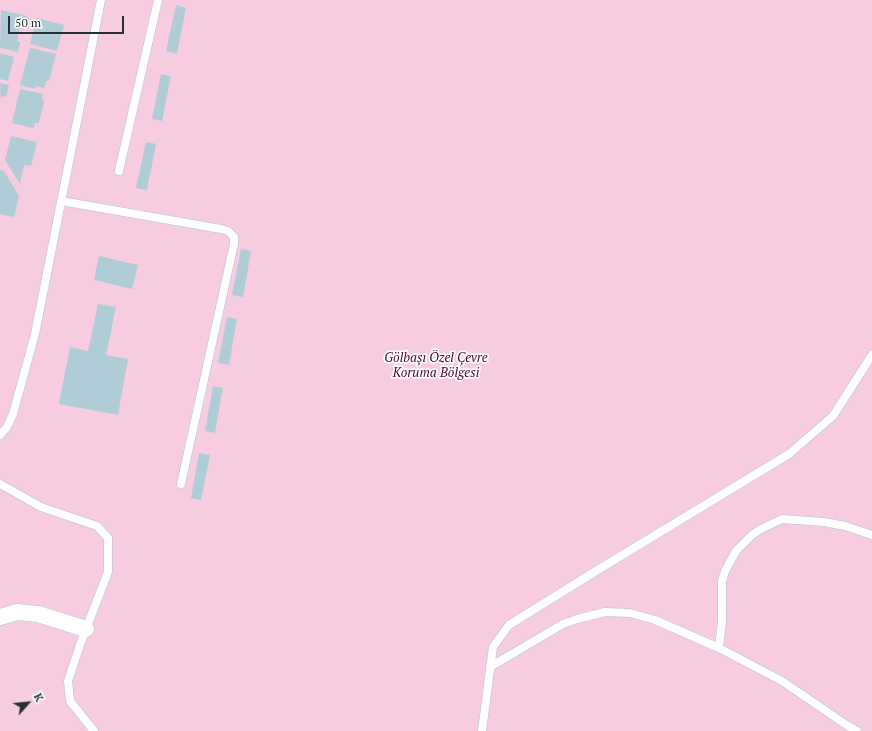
<!DOCTYPE html>
<meta charset="utf-8">
<style>
body{margin:0}
#map{position:relative;width:872px;height:731px;overflow:hidden;background:#e5f7fd;font-family:"PT Serif",serif}
canvas{display:block}
.north{position:absolute;left:8px;top:683px;width:40px;height:40px;-webkit-text-stroke:3px #fff;paint-order:stroke;rotate:63deg;font-size:11px;font-weight:700;line-height:16px;text-align:center;color:#263134}
.north::after{content:'';display:block;margin:auto;width:14px;height:18px;background:#263134;clip-path:polygon(50% 0,100% 100%,50% 72%,0 100%)}
.scale{position:absolute;left:8px;top:16px;width:116px;height:18px;box-sizing:border-box;border:2px solid #263134;border-top:0;padding-left:5px;font-size:12px;line-height:14px;white-space:nowrap;color:#263134;-webkit-text-stroke:3px #fff;paint-order:stroke}
</style>
<div id="map">
<canvas width="872" height="731"></canvas>
<div class="north">K</div>
<div class="scale">50 m</div>
</div>
<script>
const context = document.querySelector('canvas').getContext('2d');
context.lineJoin = 'round';
function fill(path, color) { context.fillStyle = color; context.fill(path, 'evenodd'); }
const poly = rows => new Path2D(rows.map(r => 'M' + r).join(''));
function trace(path, color, width, dash) { context.strokeStyle = color; context.lineWidth = width; context.lineCap = dash ? 'butt' : 'round'; context.setLineDash(dash || []); context.stroke(path); }
function drawText(font, color, halo, rows, align = 'center') {
  context.font = font + ' "PT Serif",serif'; context.lineWidth = 3.5; context.setLineDash([]); context.textBaseline = 'middle'; context.strokeStyle = halo; context.fillStyle = color; for (const [text, x, y, turn = 0] of rows) {
    context.save(); context.translate(x, y); context.rotate((+turn || 0) * Math.PI / 180); context.textAlign = isNaN(turn) ? turn : align; if (halo) context.strokeText(text, 0, 0); context.fillText(text, 0, 0); context.restore();
  }
}
fill(poly([
 [0,0,872,0,872,731,0,731]
]), '#f7cce0');
fill(poly([
 [176,5,186,8,177,54,166,51],
 [1,10,27,16,24,28,20,27,17,41,20,42,18,52,0,48],
 [37,18,64,25,57,51,30,44],
 [30,48,56,54,49,81,46,81,44,88,36,86,35,89,20,85],
 [0,53,14,57,8,81,0,79],
 [161,74,171,76,162,121,152,119],
 [0,83,9,85,6,97,2,96,1,102],
 [20,89,43,94,42,100,44,101,39,123,35,123,34,128,12,123],
 [11,136,37,142,31,166,24,165,20,184,5,160],
 [146,142,156,144,147,190,136,188],
 [0,170,4,171,19,196,14,217,0,214],
 [241,249,251,251,243,297,232,295],
 [99,256,138,265,132,289,94,280],
 [98,304,116,307,106,355,128,359,118,415,59,404,70,347,88,351],
 [227,317,237,319,229,365,218,363],
 [213,386,223,388,215,433,205,431],
 [199,453,210,455,201,500,191,498]
]), '#b0ccd6');
const service = poly([
 [119,171,158,0],
 [61,201,221,229,228,231,234,237,234,244,181,484],
 [0,435,7,427,13,414,35,334,101,0],
 [0,484,41,507,97,526,108,538,108,572,81,642,68,681,70,701,94,731],
 [719,648,722,621,722,581,725,571,736,551,752,535,761,529,782,519,824,522,845,526,872,535],
 [490,667,563,624,577,619,605,612,630,613,655,620,719,648,782,681,845,724,857,731],
 [482,731,493,647,509,625,596,571,789,454,833,416,872,355]
]);
const minor = poly([
 [0,617,17,612,38,614,86,629]
]);
trace(service, '#abc6d0', 9);
trace(minor, '#abc6d0', 17);
trace(service, '#fff', 8);
trace(minor, '#fff', 16);
drawText('italic 13px', '#530136', '#fff', [
 ["Gölbaşı Özel Çevre",436,358],
 ["Koruma Bölgesi",436,373]
]);
</script>
